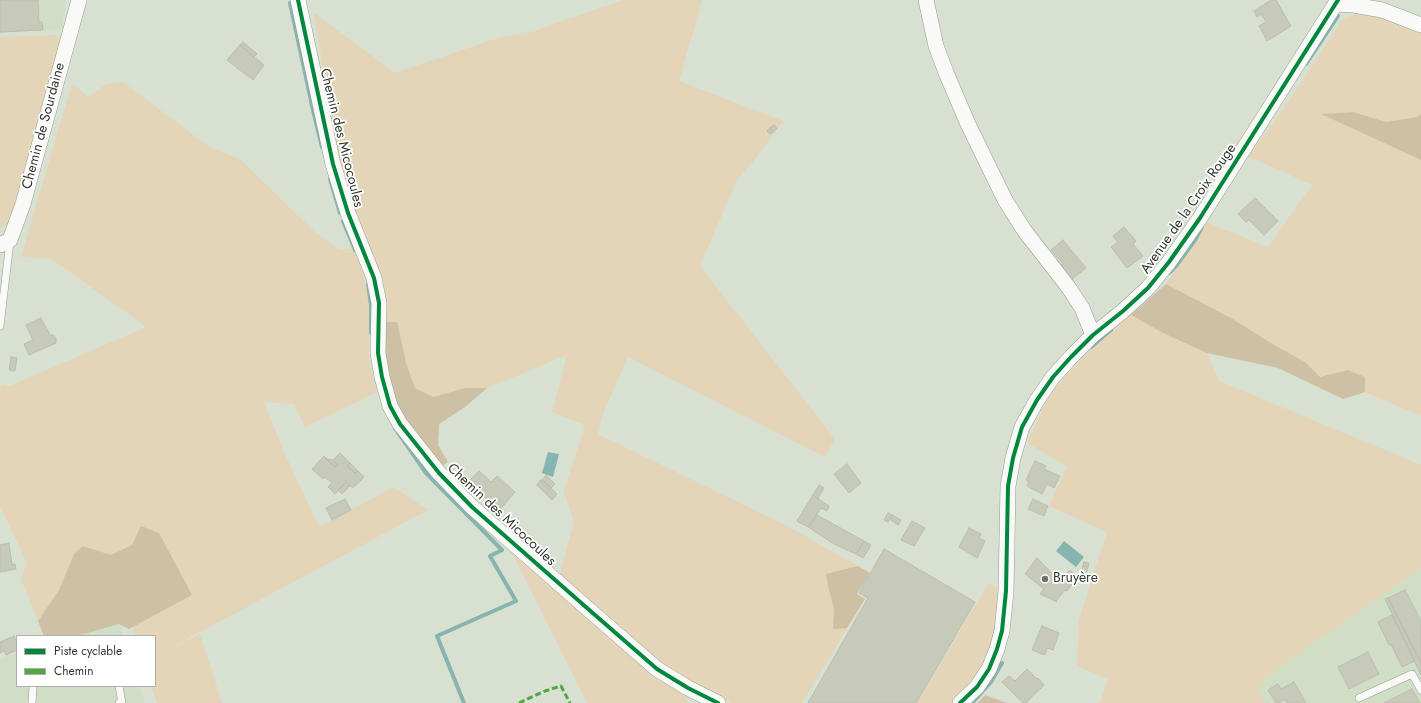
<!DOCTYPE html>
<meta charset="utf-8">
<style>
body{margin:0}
#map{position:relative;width:1421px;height:703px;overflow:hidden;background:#d8e0d1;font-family:Jost,sans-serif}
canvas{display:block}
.legend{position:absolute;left:16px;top:635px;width:140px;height:52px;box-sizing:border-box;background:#fff;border:1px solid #adb0ac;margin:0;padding:5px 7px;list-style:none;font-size:12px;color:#33392f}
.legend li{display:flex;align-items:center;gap:8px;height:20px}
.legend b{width:20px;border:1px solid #adb0ac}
</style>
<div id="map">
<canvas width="1421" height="703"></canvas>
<ul class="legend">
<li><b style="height:5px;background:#00873e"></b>Piste cyclable</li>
<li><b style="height:5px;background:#52a643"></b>Chemin</li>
</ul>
</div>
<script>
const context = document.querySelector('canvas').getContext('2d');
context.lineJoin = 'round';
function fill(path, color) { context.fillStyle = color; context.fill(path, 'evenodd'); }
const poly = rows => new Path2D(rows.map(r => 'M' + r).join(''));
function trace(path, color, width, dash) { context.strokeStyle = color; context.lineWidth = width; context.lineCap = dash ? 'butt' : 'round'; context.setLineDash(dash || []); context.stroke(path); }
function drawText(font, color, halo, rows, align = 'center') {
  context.font = font + ' Jost,sans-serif'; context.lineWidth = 3.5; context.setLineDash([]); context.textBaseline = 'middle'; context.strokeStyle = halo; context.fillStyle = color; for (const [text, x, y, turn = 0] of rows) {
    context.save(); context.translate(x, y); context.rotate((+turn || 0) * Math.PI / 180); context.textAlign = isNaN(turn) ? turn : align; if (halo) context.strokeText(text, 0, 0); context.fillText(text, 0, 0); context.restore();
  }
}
fill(poly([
 [0,0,66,0,61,29,0,33],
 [1421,568,1421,703,1265,703,1258,689,1266,677],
 [119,624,123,636,77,636],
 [17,653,17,686,139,686,145,703,0,703,0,658]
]), '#d0dec5');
fill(poly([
 [622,0,702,0,679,81,783,121,752,163,737,180,700,266,835,439,825,457,628,357,604,411,598,434,787,526,858,566,827,575,828,587,834,608,833,628,847,628,802,703,731,703,692,685,659,661,559,577,574,522,564,491,585,425,552,412,567,355,487,388,465,388,433,397,415,388,406,363,382,322,343,188,314,13,395,73,501,37,529,33],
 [1357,13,1383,17,1421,34,1421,114,1417,117,1386,122,1353,112,1322,114,1421,160,1421,416,1365,392,1365,377,1348,370,1320,377,1305,362,1276,346,1231,318,1166,284,1206,222,1268,247,1312,185,1248,156,1290,100,1341,21],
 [55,35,62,42,9,224,0,228,0,37],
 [123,82,208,146,241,160,315,232,339,249,357,249,369,299,369,359,377,392,305,427,294,404,264,402,284,452,319,527,394,487,428,510,157,655,200,634,222,703,157,703,151,686,155,686,155,636,135,636,133,626,192,595,132,545,111,555,74,554,59,590,38,621,21,579,27,563,0,506,0,390,1,384,10,386,146,327,52,259,21,257,72,84,89,97,106,84],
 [1131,315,1161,332,1207,353,1219,381,1421,465,1421,568,1266,677,1258,689,1265,703,1100,703,1108,679,1077,666,1079,620,1107,532,1049,506,1067,466,1027,443,1046,402,1069,372,1096,346],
 [509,547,643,663,684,694,688,703,587,703],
 [989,583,1000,589,996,626,990,649,977,676,951,703,916,703]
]), '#e4d4b8');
fill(poly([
 [1353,112,1386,122,1417,117,1421,114,1421,160,1321,114],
 [1166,284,1231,318,1276,346,1305,362,1320,377,1348,370,1365,377,1365,392,1343,399,1278,368,1207,353,1161,332,1131,315],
 [382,322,397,322,406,363,415,388,433,397,465,388,487,388,465,407,439,424,438,445,448,462,439,468,406,423,394,398,384,356],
 [141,526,159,533,192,595,129,629,119,624,77,636,44,636,38,621,59,590,74,554,83,546,111,555,132,545],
 [858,566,870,573,857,594,865,599,847,628,833,629,834,608,828,587,826,574],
 [985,695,1007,703,978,703]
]), '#cec0a4');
fill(poly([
 [548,452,559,454,553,477,542,473],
 [1064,541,1084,557,1076,567,1056,551]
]), '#86b4af');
trace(poly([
 [290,3,313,110,322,147],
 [1306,64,1338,16],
 [330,179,340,213],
 [343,221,355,250],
 [1169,273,1176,266,1195,240,1202,227],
 [368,284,371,305,371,333],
 [1091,347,1111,330],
 [395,428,426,473,502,550,490,556,516,601,437,636,464,703],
 [972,703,991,682,1002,663]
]), '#86b4af', 4);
const building = poly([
 [0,0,38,0,39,22,42,22,43,30,0,32,0,0],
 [1271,0,1276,0,1291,26,1267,41,1259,26,1266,22,1261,14,1257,17,1254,11,1271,0],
 [243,42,257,54,254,57,240,45,243,42],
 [240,45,264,65,253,80,227,60,240,45],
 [774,125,777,128,773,132,770,128,774,125],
 [770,128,773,132,770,134,767,131,770,128],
 [1255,198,1278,221,1264,235,1249,220,1246,222,1238,214,1255,198],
 [1124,227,1136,241,1133,244,1143,256,1127,268,1111,247,1118,242,1113,236,1124,227],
 [1063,240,1086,268,1071,280,1059,266,1063,264,1051,250,1063,240],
 [41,318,50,335,53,335,56,338,56,343,29,355,24,344,33,340,26,325,41,318],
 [11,357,17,358,15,371,9,370,11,357],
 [340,453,350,463,347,466,355,473,358,471,364,477,353,488,346,482,335,494,328,487,332,483,325,477,323,479,312,469,324,456,335,467,337,464,333,460,340,453],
 [326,459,333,460,337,464,335,467,326,459],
 [1035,461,1046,466,1044,469,1060,476,1054,488,1047,484,1042,494,1027,486,1029,482,1026,480,1035,461],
 [350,463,358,471,355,473,347,466,350,463],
 [847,464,861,483,849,493,834,474,847,464],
 [479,471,491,482,497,476,515,492,499,511,468,482,479,471],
 [546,475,555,484,551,488,542,480,546,475],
 [542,480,551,488,549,490,540,481,542,480],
 [540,481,549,490,551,488,557,494,552,500,537,485,540,481],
 [346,482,350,486,342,494,338,490,346,482],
 [819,485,824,488,818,498,813,495,819,485],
 [813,495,829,506,827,511,821,508,808,527,797,521,813,495],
 [345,499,351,510,332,520,326,508,345,499],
 [1033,499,1048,506,1044,516,1028,509,1033,499],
 [888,513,892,515,888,522,884,520,888,513],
 [817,515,864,541,856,554,834,544,808,527,817,515],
 [892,515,901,520,898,525,891,520,892,515],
 [912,521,925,528,914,546,901,540,912,521],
 [969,528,981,534,979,538,985,541,977,558,959,547,969,528],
 [864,541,871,545,863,558,856,554,864,541],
 [9,543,12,565,15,564,16,569,0,572,0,545,9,543],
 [884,549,975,602,916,703,808,703,868,598,859,593,884,549],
 [1037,558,1052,573,1055,570,1060,575,1058,577,1061,581,1070,570,1078,577,1067,591,1065,590,1056,601,1057,602,1040,594,1044,589,1025,574,1037,558],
 [1084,562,1089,563,1088,567,1083,566,1084,562],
 [1083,566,1088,567,1085,577,1080,575,1083,566],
 [1405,590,1421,621,1421,663,1388,598,1405,590],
 [1388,598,1421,663,1421,675,1385,599,1388,598],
 [1392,615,1415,661,1402,667,1391,644,1389,645,1378,622,1392,615],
 [1042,626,1059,633,1053,650,1047,648,1045,655,1032,650,1042,626],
 [14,636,17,643,17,650,6,655,4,651,0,653,0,642,14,636],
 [1368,652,1379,674,1349,689,1338,667,1368,652],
 [1027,669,1037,679,1038,678,1044,685,1026,703,1023,703,1002,682,1009,676,1015,681,1027,669],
 [1294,682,1306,703,1287,703,1285,699,1279,703,1276,703,1268,690,1278,684,1281,689,1294,682],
 [1412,689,1420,703,1384,703,1412,689]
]);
fill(building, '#c7c9b9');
trace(building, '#babdb1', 1);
const lane = poly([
 [0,326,10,241],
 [119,686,122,703,119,703],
 [1359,698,1412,674,1421,690],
 [32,703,33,686]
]);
const street = poly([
 [298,0,333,164,348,213,374,278,379,303,378,353,382,377,390,406,400,424,439,473,472,507,587,608,657,669,688,688,718,703],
 [926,0,936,46,947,75,968,124,1005,200,1024,230,1069,288,1082,308,1093,335],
 [1336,4,1354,5,1382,10,1421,25],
 [0,245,10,240,23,204,79,0],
 [960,703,977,687,989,669,997,649,1002,631,1006,591,1008,486,1013,458,1022,427,1037,400,1053,377,1071,357,1093,335,1123,311,1148,288,1169,262,1200,218,1338,0]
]);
trace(lane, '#979d92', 8);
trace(street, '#979d92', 16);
trace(lane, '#f9faf8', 7);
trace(street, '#f9faf8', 15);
trace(poly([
 [519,703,545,691,561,686,570,703]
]), '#52a643', 3, [6, 3]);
trace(poly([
 [298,0,333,164,348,213,374,278,379,303,378,353,382,377,390,406,400,424,439,473,472,507,587,608,657,669,688,688,718,703],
 [960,703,977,687,989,669,997,649,1002,631,1006,591,1008,486,1013,458,1022,427,1037,400,1053,377,1071,357,1093,335,1123,311,1148,288,1169,262,1200,218,1338,0]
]), '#00873e', 4);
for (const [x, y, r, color] of [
 [1045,579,4,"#6d7368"]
]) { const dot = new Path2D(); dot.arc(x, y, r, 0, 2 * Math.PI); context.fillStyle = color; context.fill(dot); trace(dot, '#fff', 1.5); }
drawText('14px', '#33392f', '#fff', [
 ["Chemin de Sourdaine",44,126,-75],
 ["Chemin des Micocoules",341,138,76],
 ["Avenue de la Croix Rouge",1189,209,-55],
 ["Chemin des Micocoules",501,515,43]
]);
drawText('14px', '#33392f', '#fff', [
 ["Bruyère",1053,579]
], 'left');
</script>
